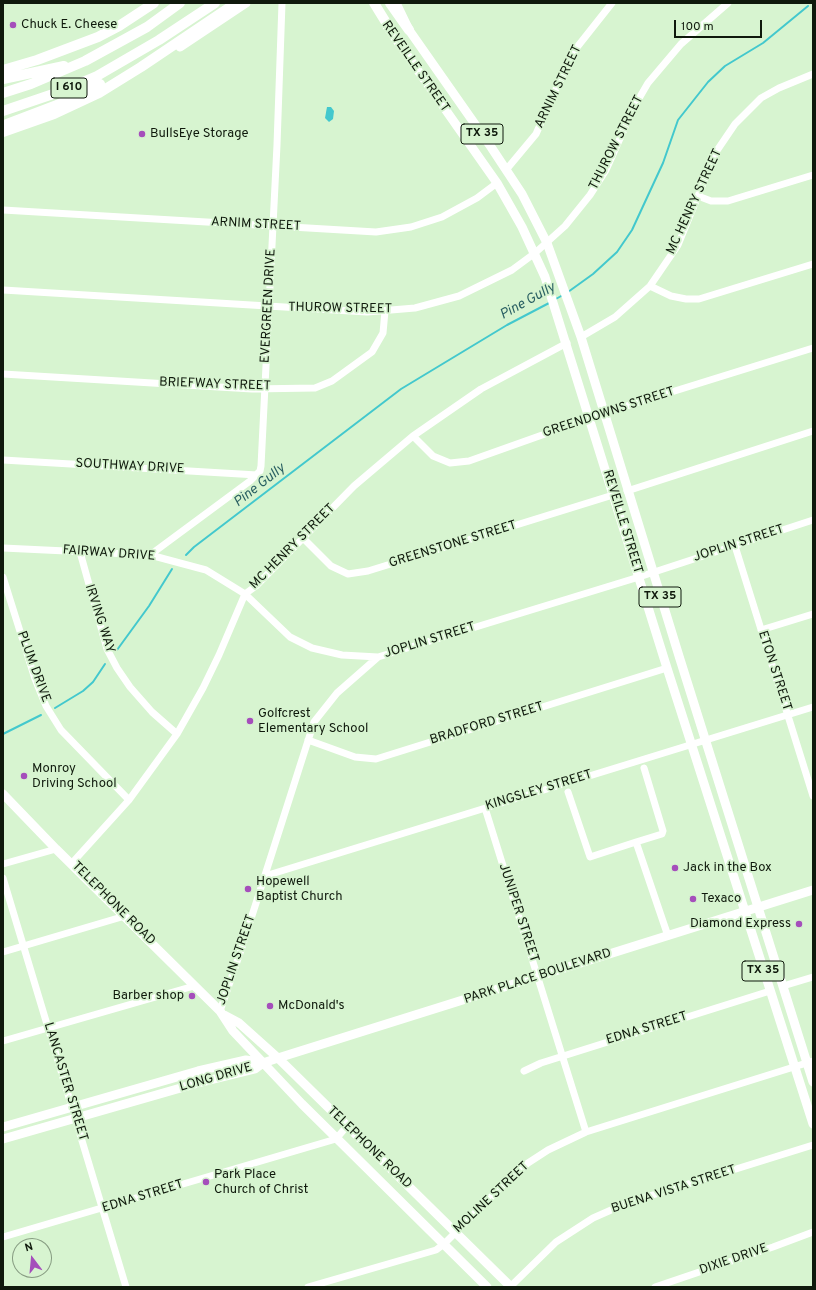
<!DOCTYPE html>
<style>
body{margin:0}
#map{position:relative;width:816px;height:1290px;overflow:hidden;background:#d7f4d0;font-family:Overpass,sans-serif}
canvas{display:block}
.frame{position:absolute;inset:0;border:4px solid #0f190c;pointer-events:none}
.north{position:absolute;left:12px;top:1238px;width:40px;height:40px;box-sizing:border-box;background:#d7f4d0;border:1px solid #879c82;border-radius:50%;rotate:344deg;font-size:11px;font-weight:700;line-height:16px;text-align:center;color:#0f190c}
.north::after{content:'';display:block;margin:auto;width:14px;height:18px;background:#a54ebb;clip-path:polygon(50% 0,100% 100%,50% 72%,0 100%)}
.scale{position:absolute;left:674px;top:20px;width:88px;height:18px;box-sizing:border-box;border:2px solid #0f190c;border-top:0;padding-left:5px;font-size:12px;line-height:14px;white-space:nowrap;color:#0f190c;-webkit-text-stroke:3px #d7f4d0;paint-order:stroke}
</style>
<div id="map">
<canvas width="816" height="1290"></canvas>
<div class="frame"></div>
<div class="north">N</div>
<div class="scale">100 m</div>
</div>
<script>
const context = document.querySelector('canvas').getContext('2d');
context.lineJoin = 'round';
function fill(path, color) { context.fillStyle = color; context.fill(path, 'evenodd'); }
const poly = rows => new Path2D(rows.map(r => 'M' + r).join(''));
function trace(path, color, width, dash) { context.strokeStyle = color; context.lineWidth = width; context.lineCap = dash ? 'butt' : 'round'; context.setLineDash(dash || []); context.stroke(path); }
function drawText(font, color, halo, rows, align = 'center') {
  context.font = font + ' Overpass,sans-serif'; context.lineWidth = 3.5; context.setLineDash([]); context.textBaseline = 'middle'; context.strokeStyle = halo; context.fillStyle = color; for (const [text, x, y, turn = 0] of rows) {
    context.save(); context.translate(x, y); context.rotate((+turn || 0) * Math.PI / 180); context.textAlign = isNaN(turn) ? turn : align; if (halo) context.strokeText(text, 0, 0); context.fillText(text, 0, 0); context.restore();
  }
}
fill(poly([
 [327,107,331,107,334,111,333,119,329,122,325,118]
]), '#43c8cd');
trace(poly([
 [568,292,593,274,617,252,632,230,663,163,678,120,708,82,725,66,763,43,808,6],
 [554,300,563,295],
 [186,555,194,547,401,389,507,325,551,302],
 [117,650,149,606,172,569],
 [55,708,83,691,93,682,105,664],
 [3,734,41,715]
]), '#43c8cd', 2);
trace(poly([
 [506,170,536,134,556,89,578,46,612,3],
 [698,196,711,201,728,201,813,175],
 [3,210,376,232,411,227,442,217,477,198,497,183],
 [650,286,671,296,686,299,699,299,813,264],
 [3,290,367,312,415,308,459,296,512,270,535,253,565,226,590,195,606,170,634,107,648,83,681,44,728,3],
 [581,337,615,317,650,286,678,245,716,152,735,124,761,98,779,88,813,74],
 [3,374,252,389,315,388,332,381,372,352,383,333,385,311],
 [413,436,433,456,450,463,469,461,604,413,813,348],
 [3,460,257,475],
 [627,491,813,431],
 [303,538,331,566,348,574,368,571,613,495],
 [735,546,813,796],
 [3,548,150,555,206,570,245,594,290,637,312,648,342,655,378,657],
 [80,552,107,649,117,668,130,687,152,712,177,734],
 [150,555,250,481,260,471,261,466,277,145,282,3],
 [3,577,35,679,46,706,61,730,129,800],
 [761,630,813,614],
 [308,740,355,757,376,759,667,668],
 [568,792,590,857,636,842,668,936],
 [485,808,586,1132],
 [636,842,662,834,663,831,644,768],
 [72,863,129,800,177,734,203,688,219,655,245,594,256,586,354,486,413,436,481,389,567,343],
 [3,864,56,849],
 [265,876,813,707],
 [3,878,126,1287],
 [3,952,125,916],
 [783,986,813,977],
 [220,1011,241,950,314,722,337,693,378,657,639,577,813,520],
 [3,1041,194,986],
 [524,1071,541,1063,770,991],
 [3,1237,336,1139,347,1126],
 [308,1287,436,1250,444,1244,510,1178,528,1163,548,1150,586,1132,813,1061],
 [510,1287,556,1242,593,1218,627,1203,813,1145],
 [655,1287,773,1247,813,1232]
]), '#fff', 7);
trace(poly([
 [396,3,409,30,491,147,522,194,547,243,581,337,679,656,813,1082],
 [386,25,497,183,522,227,545,277,667,668,813,1124],
 [180,47,246,3],
 [3,794,56,849,220,1011,233,1031,302,1104,487,1287],
 [224,1015,239,1023,278,1058,511,1287],
 [3,1127,198,1071,246,1060,263,1063],
 [3,1139,198,1083,255,1069,263,1063,278,1058,813,890]
]), '#fff', 9);
trace(poly([
 [374,3,390,29],
 [390,3,409,30],
 [3,70,37,60,98,37,119,26,154,3],
 [3,79,64,66],
 [3,93,31,84,85,61,147,27,180,3],
 [3,111,59,92,97,76,159,40,215,3],
 [7,124,57,105,100,84],
 [3,132,54,114,99,93,141,67,236,3]
]), '#fff', 10);
for (const [x, y, r, color] of [
 [13,25,4,"#a54ebb"],
 [142,134,4,"#a54ebb"],
 [250,721,4,"#a54ebb"],
 [24,776,4,"#a54ebb"],
 [675,868,4,"#a54ebb"],
 [248,889,4,"#a54ebb"],
 [693,899,4,"#a54ebb"],
 [799,924,4,"#a54ebb"],
 [192,996,4,"#a54ebb"],
 [270,1006,4,"#a54ebb"],
 [206,1182,4,"#a54ebb"]
]) { const dot = new Path2D(); dot.arc(x, y, r, 0, 2 * Math.PI); context.fillStyle = color; context.fill(dot); trace(dot, '#d7f4d0', 1.5); }
for (const [x, y, w] of [
 [69,88,36],
 [482,134,42],
 [660,597,42],
 [763,971,42]
]) { const box = new Path2D(); box.roundRect(x - w / 2, y - 10, w, 20, 3); context.fillStyle = '#d7f4d0'; context.fill(box); trace(box, '#0f190c', 1); }
drawText('bold 12px', '#0f190c', null, [
 ["I 610",69,88],
 ["TX 35",482,134],
 ["TX 35",660,597],
 ["TX 35",763,971]
]);
drawText('13px', '#0f190c', '#d7f4d0', [
 ["Chuck E. Cheese",21,25],
 ["BullsEye Storage",150,134],
 ["Golfcrest",258,714],
 ["Elementary School",258,729],
 ["Monroy",32,769],
 ["Driving School",32,784],
 ["Jack in the Box",683,868],
 ["Hopewell",256,882],
 ["Baptist Church",256,897],
 ["Texaco",701,899],
 ["Diamond Express",791,924,"right"],
 ["Barber shop",184,996,"right"],
 ["McDonald's",278,1006],
 ["Park Place",214,1175],
 ["Church of Christ",214,1190]
], 'left');
drawText('13px', '#0f190c', '#d7f4d0', [
 ["REVEILLE STREET",415,67,55],
 ["ARNIM STREET",559,87,-64],
 ["THUROW STREET",617,143,-63],
 ["MC HENRY STREET",695,202,-65],
 ["ARNIM STREET",256,225,3],
 ["EVERGREEN DRIVE",269,306,-87],
 ["THUROW STREET",340,309,1],
 ["BRIEFWAY STREET",215,385,2],
 ["GREENDOWNS STREET",609,413,-18],
 ["SOUTHWAY DRIVE",130,467,3],
 ["REVEILLE STREET",622,522,73],
 ["JOPLIN STREET",739,544,-18],
 ["GREENSTONE STREET",453,545,-17],
 ["MC HENRY STREET",293,547,-45],
 ["FAIRWAY DRIVE",109,554,4],
 ["IRVING WAY",99,619,72],
 ["JOPLIN STREET",430,641,-17],
 ["PLUM DRIVE",33,667,70],
 ["ETON STREET",774,671,72],
 ["BRADFORD STREET",487,724,-17],
 ["KINGSLEY STREET",539,791,-17],
 ["TELEPHONE ROAD",113,904,45],
 ["JUNIPER STREET",518,913,72],
 ["JOPLIN STREET",237,960,-71],
 ["PARK PLACE BOULEVARD",538,977,-18],
 ["EDNA STREET",647,1029,-17],
 ["LONG DRIVE",216,1078,-16],
 ["LANCASTER STREET",65,1082,73],
 ["TELEPHONE ROAD",369,1148,44],
 ["BUENA VISTA STREET",674,1190,-18],
 ["EDNA STREET",143,1197,-17],
 ["MOLINE STREET",492,1198,-43],
 ["DIXIE DRIVE",734,1260,-19]
]);
drawText('italic 14px', '#295f62', '#d7f4d0', [
 ["Pine Gully",528,302,-29],
 ["Pine Gully",260,486,-38]
]);
</script>
